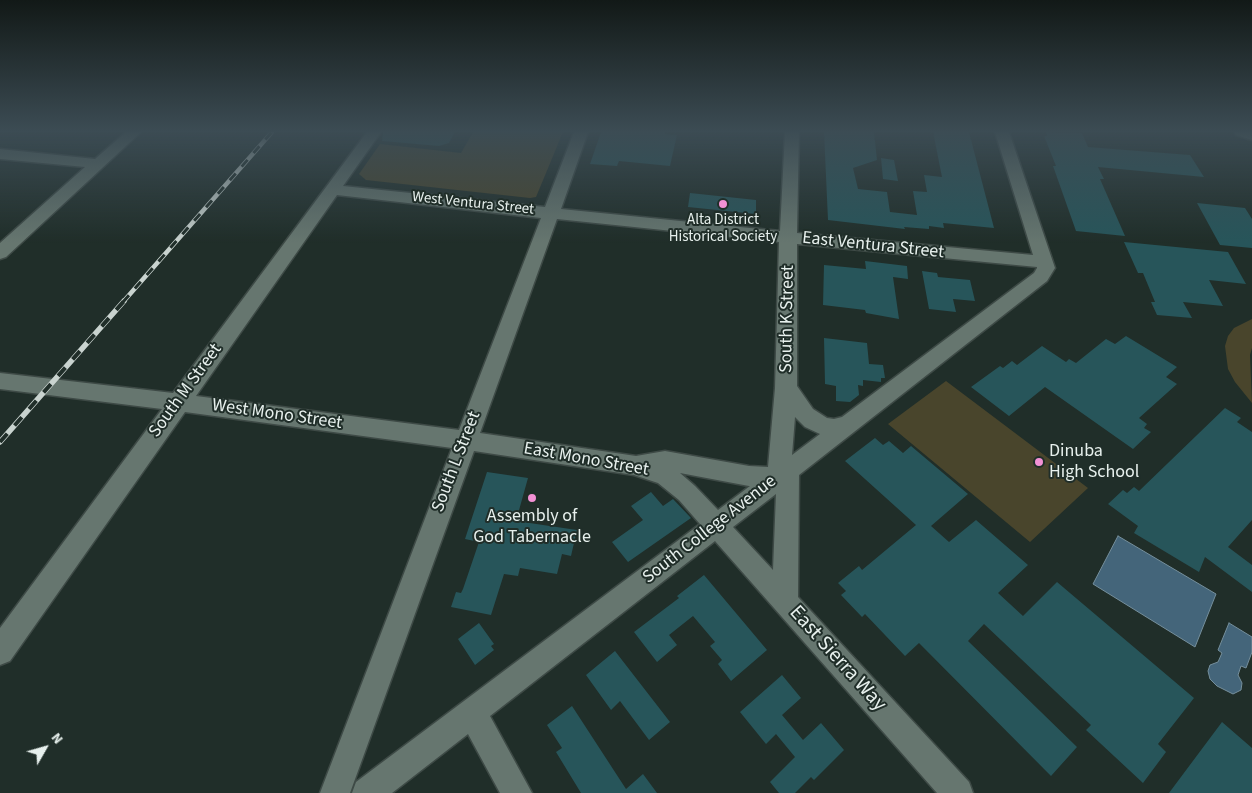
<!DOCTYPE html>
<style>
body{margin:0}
#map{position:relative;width:1252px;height:793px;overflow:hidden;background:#202e29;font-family:"Source Sans 3",sans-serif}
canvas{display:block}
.north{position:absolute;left:20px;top:723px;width:50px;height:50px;-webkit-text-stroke:4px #202e29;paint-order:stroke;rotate:52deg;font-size:14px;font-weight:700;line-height:20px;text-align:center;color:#e7f0ed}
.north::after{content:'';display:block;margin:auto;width:18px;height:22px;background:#e7f0ed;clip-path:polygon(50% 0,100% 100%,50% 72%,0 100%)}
</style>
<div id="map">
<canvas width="1252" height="793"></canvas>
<div class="north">N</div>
</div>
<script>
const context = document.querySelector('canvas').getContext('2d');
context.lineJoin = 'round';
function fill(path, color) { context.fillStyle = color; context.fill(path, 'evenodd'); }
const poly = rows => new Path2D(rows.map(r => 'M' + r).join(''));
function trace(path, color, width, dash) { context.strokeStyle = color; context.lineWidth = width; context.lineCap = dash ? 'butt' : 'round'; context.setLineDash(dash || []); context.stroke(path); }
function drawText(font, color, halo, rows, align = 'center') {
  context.font = font + ' "Source Sans 3",sans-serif'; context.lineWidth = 4; context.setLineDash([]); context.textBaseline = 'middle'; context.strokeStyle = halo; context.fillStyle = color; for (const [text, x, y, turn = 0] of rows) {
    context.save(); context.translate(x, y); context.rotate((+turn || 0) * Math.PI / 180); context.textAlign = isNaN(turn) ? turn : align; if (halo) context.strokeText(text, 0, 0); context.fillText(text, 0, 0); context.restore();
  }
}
fill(poly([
 [473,132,563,132,536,197,530,198,366,180,359,174,380,144,461,153],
 [1252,319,1252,348,1250,355,1252,403,1235,382,1228,369,1225,346,1228,336,1234,328],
 [946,381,1088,488,1030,542,888,424]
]), '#49452c');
const water = poly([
 [1118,536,1216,594,1195,647,1093,584,1118,536],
 [1229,623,1252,637,1252,652,1246,668,1241,666,1238,675,1242,683,1241,690,1233,694,1217,686,1210,679,1208,671,1210,665,1218,662,1222,653,1218,650,1229,623]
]);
fill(water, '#44657a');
trace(water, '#758f9c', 1);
fill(poly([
 [383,132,455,132,449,143,439,146,382,141],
 [601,132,665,132,665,134,677,135,670,166,619,161,617,166,590,164],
 [824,132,874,132,877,160,853,168,858,189,887,192,890,212,917,215,913,191,927,192,924,175,942,177,933,132,969,132,994,228,943,223,944,228,929,226,929,229,904,227,905,229,828,220],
 [1046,132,1082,133,1088,147,1190,155,1204,177,1098,167,1104,179,1100,179,1125,236,1076,231,1053,166,1056,166,1044,136,1047,136],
 [881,158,894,160,898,181,883,179],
 [690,193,756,200,756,214,688,207],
 [1197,203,1245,208,1252,219,1252,248,1220,245],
 [1124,242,1228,252,1246,284,1209,280,1223,306,1183,302,1192,318,1157,315,1151,302,1155,302,1143,273,1138,273],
 [865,261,907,266,908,279,893,277,899,319,866,313,865,310,823,305,824,265,866,269],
 [922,271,937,273,938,277,970,280,975,301,953,299,956,312,929,309],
 [1126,336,1177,367,1166,377,1177,384,1139,418,1147,424,1144,428,1151,432,1133,449,1045,387,1009,416,971,387,1000,366,1003,368,1012,361,1017,365,1042,346,1066,362,1069,359,1076,363,1106,339,1115,344],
 [824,338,867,343,869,364,883,365,885,378,881,378,881,382,863,380,863,386,858,385,859,395,850,402,836,401,836,386,825,384],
 [1225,408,1241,418,1237,422,1252,432,1252,520,1228,547,1252,565,1252,592,1205,557,1199,572,1134,533,1138,526,1108,504,1123,490,1127,493,1134,487,1139,491],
 [875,438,883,445,889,441,903,453,911,446,968,494,931,526,949,542,976,520,1028,565,998,593,1023,616,1057,582,1194,698,1158,744,1166,752,1143,783,1086,730,1091,725,984,624,968,641,1077,747,1051,776,919,643,905,656,865,614,862,617,841,595,846,591,838,583,859,566,862,570,916,525,845,461],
 [487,472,528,478,516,521,577,530,571,556,562,554,557,574,520,568,518,576,504,574,491,615,451,607,456,592,461,593,463,589,479,542,465,539],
 [651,492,663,506,673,499,691,518,628,562,612,542,643,520,631,506],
 [704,575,767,650,731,681,718,664,722,660,710,646,715,642,693,616,669,635,677,645,657,662,634,632,679,598,677,596],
 [479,623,494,644,491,646,494,650,475,665,458,639],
 [615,651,670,722,649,740,620,701,611,710,586,675],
 [782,675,801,698,782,715,803,740,821,723,844,750,814,780,811,777,795,793,779,793,770,782,795,757,776,734,766,744,740,712],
 [572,706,626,789,643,774,657,793,581,793,556,752,562,748,547,725],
 [1222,722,1252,748,1252,793,1169,793]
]), '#27555a');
const minor = poly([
 [126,132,141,132,6,257,0,259,0,243,85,167,0,159,0,149,95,159,126,132],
 [367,132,381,132,343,186,545,207,574,132,588,132,561,209,780,231,785,132,799,132,797,233,1033,255,995,132,1009,132,1055,268,1047,281,799,475,798,597,969,782,973,793,937,793,715,541,490,716,532,793,500,793,468,734,392,793,352,793,356,782,700,524,679,500,658,483,634,475,474,451,350,793,320,793,452,448,185,412,10,661,0,665,0,628,162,409,0,389,0,373,173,393,367,132],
 [337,195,541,218,459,430,196,396,337,195],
 [557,219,779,242,775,388,768,467,749,466,665,451,636,456,480,433,557,219],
 [797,244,1037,267,1037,268,1034,273,842,417,834,419,827,418,813,409,797,386,797,244],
 [795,417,805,427,820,434,792,455,795,417],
 [680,473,749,486,750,486,718,510,695,486,680,473],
 [776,494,773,570,733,527,776,494],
 [1234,132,1252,132,1252,140,1236,135,1234,132]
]);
trace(minor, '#3e4a46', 3);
fill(minor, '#66766f');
const railFar1 = poly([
 [123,302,272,132]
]);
const rail = poly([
 [0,442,124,301]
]);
trace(railFar1, '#c9d3cf', 4.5);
trace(rail, '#c9d3cf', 5.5);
trace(railFar1, '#202e29', 3, [9]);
trace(rail, '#202e29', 4, [11]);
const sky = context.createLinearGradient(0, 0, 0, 243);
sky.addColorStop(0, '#121917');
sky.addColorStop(0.54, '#3c4c54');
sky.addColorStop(1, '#3c4c5400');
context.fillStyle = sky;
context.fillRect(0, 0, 1252, 243);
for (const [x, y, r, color] of [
 [723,204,5,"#f391d5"],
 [1039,462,5,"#f391d5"],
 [532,498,5,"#f391d5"]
]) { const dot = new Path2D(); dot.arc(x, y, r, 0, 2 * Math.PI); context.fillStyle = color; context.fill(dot); trace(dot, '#202e29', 2); }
drawText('15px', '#e7f0ed', '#202e29', [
 ["West Ventura Street",473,204,6]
]);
drawText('15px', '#e7f0ed', '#202e29', [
 ["Alta District",723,221],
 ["Historical Society",723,238]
]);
drawText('18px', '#e7f0ed', '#202e29', [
 ["East Ventura Street",873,246,6],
 ["South K Street",788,319,-89],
 ["South M Street",186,391,-54],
 ["West Mono Street",277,415,8],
 ["East Mono Street",586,460,10],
 ["South L Street",457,462,-69],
 ["South College Avenue",710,530,-38]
]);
drawText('18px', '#e7f0ed', '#202e29', [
 ["Dinuba",1049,452],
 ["High School",1049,473],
 ["Assembly of",532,517,"center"],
 ["God Tabernacle",532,538,"center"]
], 'left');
drawText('21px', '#e7f0ed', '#202e29', [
 ["East Sierra Way",837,659,48]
]);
</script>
